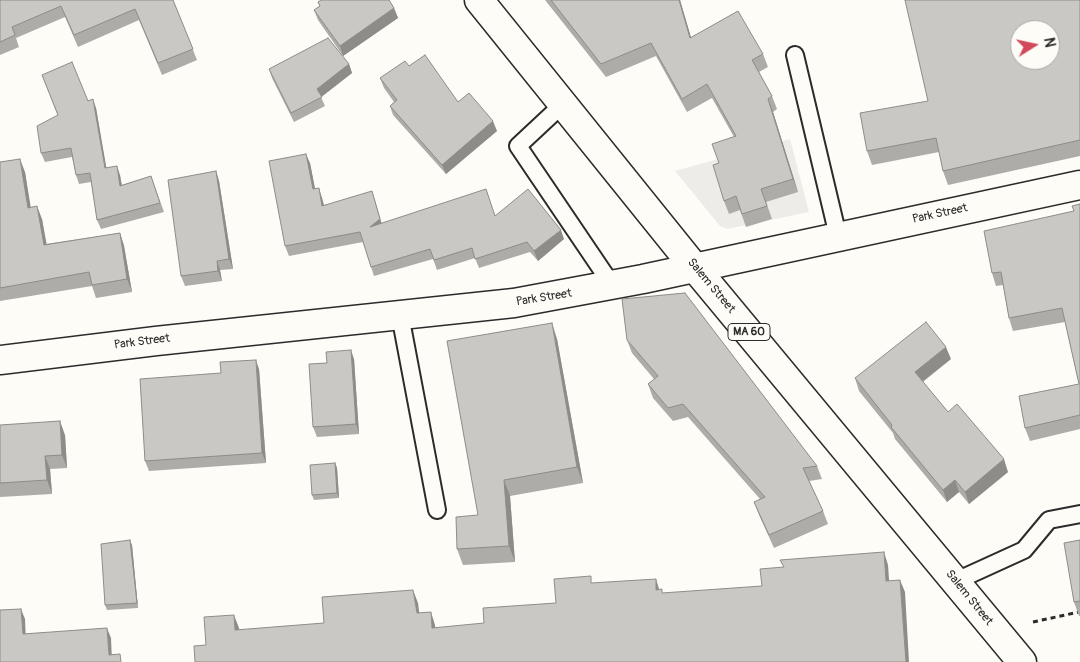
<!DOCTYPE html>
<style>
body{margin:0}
#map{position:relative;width:1080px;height:662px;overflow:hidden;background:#fdfcf7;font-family:Pangolin,sans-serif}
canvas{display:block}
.north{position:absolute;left:1010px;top:20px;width:50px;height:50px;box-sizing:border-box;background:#fdfcf7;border:1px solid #a9a8a5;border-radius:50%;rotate:80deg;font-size:14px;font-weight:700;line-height:20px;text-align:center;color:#2b2b2b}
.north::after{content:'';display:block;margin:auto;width:18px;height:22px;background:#d1495b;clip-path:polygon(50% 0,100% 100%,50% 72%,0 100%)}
</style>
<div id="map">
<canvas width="1080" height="662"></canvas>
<div class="north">N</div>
</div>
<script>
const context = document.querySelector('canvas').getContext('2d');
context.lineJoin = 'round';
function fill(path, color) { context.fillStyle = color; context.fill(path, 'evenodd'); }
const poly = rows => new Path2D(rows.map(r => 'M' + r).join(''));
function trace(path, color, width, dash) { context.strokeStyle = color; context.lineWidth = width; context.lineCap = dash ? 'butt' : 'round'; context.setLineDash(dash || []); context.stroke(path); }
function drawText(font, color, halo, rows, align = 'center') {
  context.font = font + ' Pangolin,sans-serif'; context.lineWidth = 4; context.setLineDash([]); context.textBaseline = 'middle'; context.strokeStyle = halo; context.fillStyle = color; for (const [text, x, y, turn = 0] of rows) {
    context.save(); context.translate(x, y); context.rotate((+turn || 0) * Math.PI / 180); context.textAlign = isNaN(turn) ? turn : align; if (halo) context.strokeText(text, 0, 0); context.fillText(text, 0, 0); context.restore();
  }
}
fill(poly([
 [790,139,809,212,727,229,720,226,675,171]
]), '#edece8');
const lane = poly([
 [795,55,838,236],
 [563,104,518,146,612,285],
 [400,315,437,510],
 [956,581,1024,550,1049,520,1080,514]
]);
const secondary = poly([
 [0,360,156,341,514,303,643,279,1080,185]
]);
const primary = poly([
 [479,0,695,268,1022,662]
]);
trace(lane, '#2b2b2b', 20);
trace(secondary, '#2b2b2b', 31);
trace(primary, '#2b2b2b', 31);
trace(poly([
 [1033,622,1079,612]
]), '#2b2b2b', 3, [5, 4]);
trace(lane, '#fdfcf7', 16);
trace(secondary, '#fdfcf7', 28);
trace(primary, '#fdfcf7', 28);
fill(poly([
 [0,0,173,0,197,60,162,75,139,20,78,47,65,17,16,38,19,47,0,55],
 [545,0,680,0,691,38,763,54,768,67,759,72,772,96,777,109,773,112,798,192,766,202,772,219,746,227,740,210,729,214,724,201,719,163,734,137,712,98,687,112,656,56,606,77],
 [1080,0,1080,156,948,185,943,171,939,152,872,165,867,151,928,101],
 [318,2,394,8,398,18,343,56,318,20,314,10,320,6],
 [349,64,352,73,321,97,325,106,294,122,272,78,269,69],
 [409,66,497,131,446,174,393,115,390,106,394,102,384,88,380,78],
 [42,75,88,101,96,108,106,168,120,175,122,185,151,176,164,212,101,229,97,220,91,182,79,184,76,175,72,157,45,162,41,153,58,116],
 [0,162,25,172,30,207,42,219,46,244,120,233,124,246,132,292,96,298,92,286,0,301],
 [310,163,315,189,322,198,324,205,375,201,381,223,495,216,564,239,538,261,530,252,479,268,475,258,437,270,433,259,374,276,363,242,289,256,285,246],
 [216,171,219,181,233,269,220,270,222,281,185,286,181,276],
 [1080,204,1080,429,1030,441,1025,428,1079,384,1065,322,1013,331,1009,318,1003,285,996,286,992,273,1074,211],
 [557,339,583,483,510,496,515,562,463,565,457,549,478,515],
 [627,340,817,466,822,479,809,481,823,511,828,524,774,548,759,515,754,502,760,499,688,417,673,421,653,398,648,384,654,379,632,353],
 [354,359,359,434,317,437,313,427],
 [951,359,923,382,948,412,1008,472,969,504,959,492,947,502,895,439,893,433,859,391,855,378],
 [259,369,266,463,149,471,145,461,221,373],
 [0,425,65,435,67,468,50,469,52,494,0,497],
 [335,463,337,468,339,498,314,500,312,495],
 [1080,540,1080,616,1079,616,1074,602],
 [132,545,138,608,107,610,105,605]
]), '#adaca9');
fill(poly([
 [679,0,680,0,695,51,690,38],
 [394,8,398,18,343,56,340,46],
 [349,64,352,73,320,98,317,89],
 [93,99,96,108,108,177,105,168],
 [768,99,773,112,798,192,793,179],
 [493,121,497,131,446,174,442,165],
 [306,154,310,163,317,199,313,189],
 [20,159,25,172,33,221,28,208],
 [117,166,120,175,123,195,120,186],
 [216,171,219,181,233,269,229,259],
 [319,188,322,198,326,215,322,206],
 [372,191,375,201,383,228,370,227],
 [37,206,42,219,49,257,44,245],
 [561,230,564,239,538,261,534,251],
 [120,233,124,246,132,292,127,279],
 [217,261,220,270,222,281,218,271],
 [552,323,557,339,583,483,577,467],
 [946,347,951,359,919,384,915,372],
 [351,350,354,359,359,434,356,424],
 [256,360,259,369,266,463,262,453],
 [60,421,65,435,67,468,62,455],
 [45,456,50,469,52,494,47,480],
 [1004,459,1008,472,969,504,965,492],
 [335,463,337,468,339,498,337,493],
 [504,480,510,496,515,562,509,546],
 [955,480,959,492,947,502,943,490],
 [130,540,132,545,138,608,137,603],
 [884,552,888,565,890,593,886,581],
 [656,579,660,592,656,590],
 [900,580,905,592,909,662,906,662],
 [413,590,418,603,421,626,417,613],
 [21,609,25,619,26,644,23,634],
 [431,612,435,625,436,640,432,628],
 [234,615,239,628,240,643,235,630],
 [107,628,111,638,112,662,109,655]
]), '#8d8c89');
const building = poly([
 [0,0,173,0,193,49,158,63,135,9,74,35,61,6,12,27,15,35,0,42,0,0],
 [321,0,389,0,394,8,340,46,314,10,320,6,318,2,321,0],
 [551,0,679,0,690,38,738,11,763,54,752,60,772,96,768,99,793,179,761,189,767,206,742,214,736,196,724,201,713,165,719,163,712,144,736,136,707,84,682,99,651,43,601,64,551,0],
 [905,0,1080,0,1080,140,943,171,936,138,867,151,860,113,928,101,905,0],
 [1020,30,1050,30,1050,60,1020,60,1020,30],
 [328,38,349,64,317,89,322,97,291,113,269,69,328,38],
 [425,55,458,102,469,93,493,121,442,165,390,106,397,100,380,78,405,61,409,66,425,55],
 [72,62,88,101,93,99,105,168,117,166,120,186,151,176,160,203,97,220,90,173,76,175,71,148,41,153,37,126,58,115,42,75,72,62],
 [306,154,313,189,319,188,322,206,372,191,380,219,370,227,486,189,495,216,528,189,561,230,534,251,527,242,475,259,472,248,434,260,430,249,371,267,360,232,285,246,269,161,306,154],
 [20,159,28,208,37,206,44,245,120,233,127,279,92,285,89,272,0,288,0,162,20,159],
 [216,171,229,259,217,261,218,271,181,276,168,180,216,171],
 [1080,204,1080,415,1025,428,1019,396,1079,384,1062,308,1009,318,1001,272,992,273,984,231,1074,211,1072,206,1080,204],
 [685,293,817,466,803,468,823,511,769,535,754,502,765,497,683,404,668,408,648,384,658,376,627,340,622,299,685,293],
 [926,322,946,347,915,372,948,412,957,404,1004,459,965,492,955,480,943,490,891,427,892,425,855,378,926,322],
 [552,323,577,467,504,480,509,546,457,549,456,517,478,515,447,341,552,323],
 [351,350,356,424,313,427,309,364,327,363,326,352,351,350],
 [256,360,262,453,145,461,140,379,221,373,220,362,256,360],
 [60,421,62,455,45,456,47,480,0,483,0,425,60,421],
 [335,463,337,493,312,495,310,465,335,463],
 [130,540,137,603,105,605,101,544,130,540],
 [1080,540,1080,601,1074,602,1064,543,1080,540],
 [884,552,886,581,900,580,906,662,195,662,194,646,206,645,204,617,234,615,235,630,324,623,322,597,413,590,417,613,431,612,432,628,484,623,483,608,556,603,554,579,591,576,591,583,656,579,656,590,662,589,662,593,762,586,760,569,784,567,780,560,884,552],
 [21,609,23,634,107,628,109,655,120,654,121,662,0,662,0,610,21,609]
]);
fill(building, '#c9c8c4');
trace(building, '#8d8c89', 1);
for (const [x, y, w] of [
 [749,332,42]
]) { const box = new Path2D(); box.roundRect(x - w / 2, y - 8.5, w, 17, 4); context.fillStyle = '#fdfcf7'; context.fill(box); trace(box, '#2b2b2b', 1); }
drawText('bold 11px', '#2b2b2b', null, [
 ["MA 60",749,332]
]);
drawText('12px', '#2b2b2b', '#fdfcf7', [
 ["Park Street",940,214,-12],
 ["Salem Street",711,286,50],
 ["Park Street",544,298,-9],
 ["Park Street",142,342,-7],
 ["Salem Street",969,598,51]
]);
</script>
